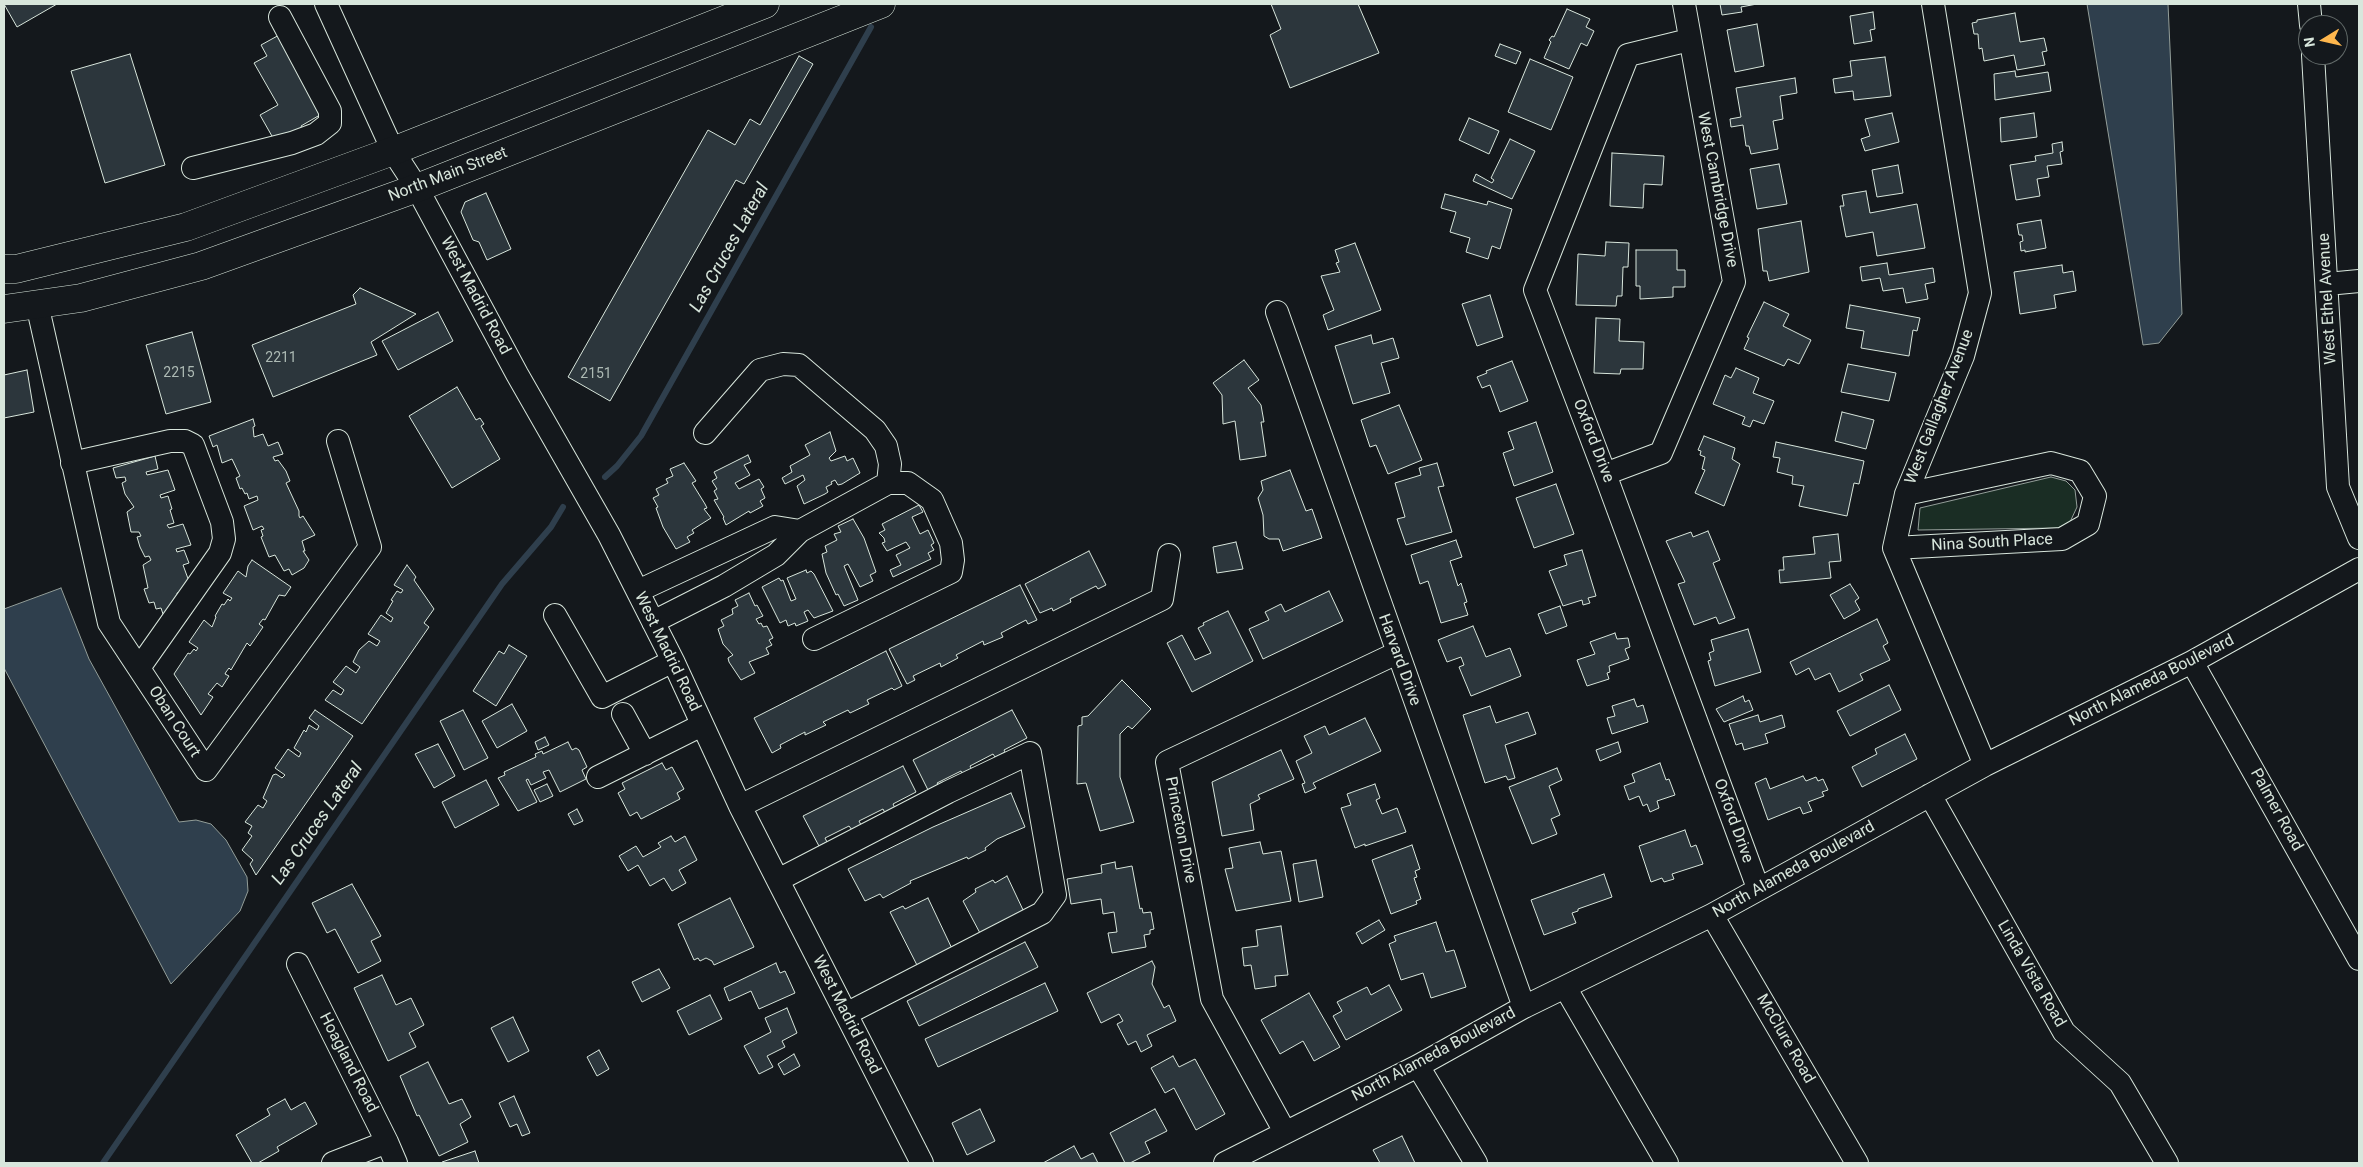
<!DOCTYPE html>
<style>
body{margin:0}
#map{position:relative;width:2363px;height:1167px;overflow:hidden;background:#14181c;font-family:Roboto,sans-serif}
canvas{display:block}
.frame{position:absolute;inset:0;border:5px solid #d8e6dc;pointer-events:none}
.north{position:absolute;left:2298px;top:15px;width:50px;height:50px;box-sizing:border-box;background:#14181c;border:1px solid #626a69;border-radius:50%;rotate:261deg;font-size:14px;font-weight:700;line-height:20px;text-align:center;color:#d8e6dc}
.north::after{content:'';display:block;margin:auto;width:18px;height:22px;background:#ffb74d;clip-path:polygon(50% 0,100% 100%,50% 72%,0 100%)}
</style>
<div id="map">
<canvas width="2363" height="1167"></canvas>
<div class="frame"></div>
<div class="north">N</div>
</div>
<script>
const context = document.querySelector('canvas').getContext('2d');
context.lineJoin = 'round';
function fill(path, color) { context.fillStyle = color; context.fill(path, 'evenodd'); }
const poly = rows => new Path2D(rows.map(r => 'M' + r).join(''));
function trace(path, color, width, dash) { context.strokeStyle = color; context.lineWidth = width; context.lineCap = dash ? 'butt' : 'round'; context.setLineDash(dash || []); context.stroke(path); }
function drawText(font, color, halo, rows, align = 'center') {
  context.font = font + ' Roboto,sans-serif'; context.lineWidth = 4; context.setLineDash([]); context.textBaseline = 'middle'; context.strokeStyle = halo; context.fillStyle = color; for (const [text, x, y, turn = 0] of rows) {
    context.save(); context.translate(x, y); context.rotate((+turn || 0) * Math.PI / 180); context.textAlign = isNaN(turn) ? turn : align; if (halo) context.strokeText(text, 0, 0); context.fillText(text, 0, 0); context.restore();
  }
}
const green = poly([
 [2051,477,2066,481,2075,490,2077,507,2070,522,2058,528,1918,530,1920,508,2051,477]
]);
fill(green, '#1a2d24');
trace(green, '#939e99', 1);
const water = poly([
 [2087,4,2168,4,2182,314,2159,343,2143,345,2087,4],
 [61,588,89,659,179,822,196,820,211,824,226,840,247,877,248,891,240,911,171,984,4,668,4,609,61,588]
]);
fill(water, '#2f3f4d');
trace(water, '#939e99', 1);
trace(poly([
 [605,477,617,466,641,436,871,27],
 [103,1163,502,584,551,527,563,507]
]), '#2f3f4d', 6);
const building = poly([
 [4,4,57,4,17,27,4,4],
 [1271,4,1358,4,1379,53,1290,88,1270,35,1281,29,1271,4],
 [1720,4,1757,4,1741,7,1742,12,1722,15,1720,4],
 [1567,9,1590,19,1586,27,1594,31,1587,46,1581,43,1569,69,1544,58,1551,42,1549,40,1552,36,1554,37,1567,9],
 [1873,12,1875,29,1870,30,1872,41,1854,44,1850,16,1873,12],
 [2015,13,2020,42,2044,38,2047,51,2042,52,2045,65,2017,70,2014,55,1984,61,1982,48,1979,49,1978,34,1974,34,1972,23,1977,22,1977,20,2015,13],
 [1757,24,1764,66,1735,72,1727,30,1757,24],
 [281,34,325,112,301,126,303,130,277,145,260,115,278,105,254,63,267,56,261,45,281,34],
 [1500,44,1521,52,1516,64,1495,56,1500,44],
 [130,54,165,165,105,183,71,71,130,54],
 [799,56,813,64,744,184,736,180,610,401,568,377,708,130,735,145,750,119,760,125,799,56],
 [1885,57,1891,96,1854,100,1853,91,1835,93,1833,79,1852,76,1850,61,1885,57],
 [1530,59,1573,77,1551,130,1508,112,1530,59],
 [2015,71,2016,77,2048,72,2051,91,1995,100,1994,74,2015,71],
 [1795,78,1797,93,1780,96,1783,119,1773,121,1778,149,1751,154,1749,146,1746,146,1743,125,1731,127,1730,119,1741,117,1736,88,1795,78],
 [1892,113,1899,142,1865,151,1861,139,1870,136,1865,119,1892,113],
 [2034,113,2037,137,2001,142,2000,118,2034,113],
 [1469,118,1499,131,1489,154,1459,140,1469,118],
 [1510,139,1535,151,1512,199,1473,181,1476,174,1492,183,1494,180,1491,178,1510,139],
 [2062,142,2063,151,2060,152,2062,164,2047,166,2049,177,2037,179,2040,196,2016,200,2010,165,2036,161,2035,156,2053,153,2052,144,2062,142],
 [1612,153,1664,156,1662,185,1644,184,1643,208,1610,206,1612,153],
 [1779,164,1787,204,1757,209,1750,169,1779,164],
 [1898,165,1903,193,1877,197,1872,170,1898,165],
 [1866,191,1870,213,1917,204,1925,248,1877,256,1873,232,1846,237,1840,206,1844,206,1842,195,1866,191],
 [486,193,511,249,487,260,479,242,473,240,461,212,465,202,486,193],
 [1445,194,1487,205,1488,201,1512,209,1500,249,1492,246,1488,259,1466,252,1470,238,1450,232,1456,212,1441,208,1445,194],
 [2041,220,2046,248,2025,252,2025,250,2021,251,2020,242,2023,241,2022,235,2019,235,2017,224,2041,220],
 [1801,221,1809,272,1769,281,1767,271,1763,271,1758,229,1801,221],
 [1606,242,1629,243,1628,267,1623,267,1622,296,1617,296,1616,306,1576,305,1578,254,1605,256,1606,242],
 [1355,243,1381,310,1328,330,1323,315,1334,310,1321,276,1340,272,1336,263,1339,262,1335,250,1355,243],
 [1636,250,1677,250,1677,270,1685,270,1685,287,1673,287,1673,297,1640,299,1640,286,1636,286,1636,250],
 [1887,263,1889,275,1933,268,1935,282,1925,284,1928,299,1906,303,1903,288,1883,291,1880,278,1862,281,1860,267,1887,263],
 [2062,265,2063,273,2073,271,2076,291,2054,295,2056,308,2020,314,2014,272,2062,265],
 [360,288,416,314,371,342,377,355,273,397,252,345,356,304,353,295,360,288],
 [1490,295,1503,337,1477,346,1462,304,1490,295],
 [1764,302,1789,314,1783,326,1811,340,1799,364,1788,359,1784,366,1744,349,1749,338,1747,337,1764,302],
 [1850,305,1920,318,1917,331,1913,330,1909,356,1861,348,1864,331,1846,328,1850,305],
 [438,312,453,341,398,370,382,341,438,312],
 [1596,318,1620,319,1619,341,1644,342,1643,369,1621,369,1620,374,1594,373,1596,318],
 [192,332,211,402,166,414,146,345,192,332],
 [1371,335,1373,344,1393,338,1399,358,1381,363,1390,393,1353,404,1335,346,1371,335],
 [1244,360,1259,380,1248,388,1261,405,1264,422,1261,422,1266,456,1240,460,1235,421,1223,424,1222,395,1213,383,1244,360],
 [1512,361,1528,401,1500,412,1490,385,1482,388,1477,377,1487,373,1486,371,1512,361],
 [1848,364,1896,373,1889,401,1841,392,1848,364],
 [1736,368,1759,378,1753,393,1774,401,1764,424,1753,420,1750,427,1742,424,1745,417,1713,404,1725,375,1731,378,1736,368],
 [27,370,34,412,4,418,4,375,27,370],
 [457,387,476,420,480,418,484,424,481,426,500,459,452,488,409,416,457,387],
 [1399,405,1422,460,1388,474,1376,445,1370,447,1361,420,1399,405],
 [1842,412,1874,420,1866,449,1835,441,1842,412],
 [253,419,255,426,253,427,254,437,263,434,268,446,278,442,283,454,273,457,275,461,278,460,286,471,290,481,286,483,299,511,299,516,300,518,303,516,315,535,302,541,305,551,303,551,309,560,304,568,292,575,289,569,284,571,275,555,269,557,261,537,263,536,261,530,264,529,262,526,253,530,244,506,258,500,257,496,249,499,247,493,245,494,242,488,240,489,236,478,240,476,232,459,222,463,217,445,213,447,209,436,253,419],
 [1536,422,1553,472,1514,486,1503,453,1514,449,1508,432,1536,422],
 [830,432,836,451,829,458,831,461,845,456,847,461,853,458,860,473,842,484,838,485,835,480,831,482,832,484,826,487,828,492,825,494,804,504,797,486,805,480,803,475,785,484,782,478,792,472,790,466,810,455,805,445,830,432],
 [1704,436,1735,448,1732,459,1740,464,1724,506,1695,493,1705,470,1702,469,1705,457,1700,455,1701,451,1698,450,1704,436],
 [1776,442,1864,461,1859,484,1854,483,1847,516,1799,506,1804,486,1792,484,1793,476,1777,472,1780,458,1773,457,1776,442],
 [748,455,751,462,744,465,750,475,735,483,739,489,759,479,764,487,761,489,765,498,760,501,763,506,750,513,749,511,726,525,723,518,724,517,714,500,718,499,714,491,717,489,712,481,717,478,714,472,748,455],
 [155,456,158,469,146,472,147,475,168,470,175,490,160,495,161,498,168,496,172,509,170,510,174,523,167,525,169,528,183,524,191,545,176,549,177,552,184,550,189,563,183,565,190,584,186,590,177,593,178,599,169,612,163,614,161,608,156,609,154,602,149,603,144,589,148,588,143,565,151,560,149,556,145,557,140,547,137,537,141,536,139,532,131,532,127,512,134,507,125,494,122,483,126,481,125,477,116,478,113,468,155,456],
 [684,463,696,481,692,483,705,504,707,508,704,509,711,518,692,530,694,533,687,537,690,542,676,549,663,527,656,508,658,507,653,498,659,495,656,489,668,483,666,479,673,476,670,469,684,463],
 [1437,463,1444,486,1438,487,1452,532,1406,545,1397,519,1405,517,1395,483,1421,475,1419,468,1437,463],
 [1290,470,1306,511,1312,509,1322,538,1283,551,1279,539,1269,539,1264,536,1263,515,1258,498,1263,490,1261,481,1290,470],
 [1556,484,1574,534,1534,548,1516,498,1556,484],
 [919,505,923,512,912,517,920,534,928,530,934,543,931,545,934,550,928,553,931,559,893,577,890,570,901,565,896,555,910,548,906,542,887,551,882,543,885,542,884,538,879,533,885,530,882,524,919,505],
 [853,519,864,538,876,572,870,575,873,581,860,587,848,564,844,566,858,600,844,606,838,594,836,595,826,573,822,554,827,552,825,546,837,540,834,534,841,532,838,526,853,519],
 [1708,531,1720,560,1713,563,1735,618,1719,624,1716,617,1694,625,1678,584,1685,582,1666,541,1691,532,1693,537,1708,531],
 [1838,534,1841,561,1829,562,1831,578,1780,583,1779,570,1784,570,1783,557,1815,554,1813,537,1838,534],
 [1456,540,1462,557,1450,561,1458,586,1461,583,1467,602,1464,603,1468,615,1441,623,1428,581,1420,584,1411,555,1456,540],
 [1236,542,1243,569,1217,573,1213,547,1236,542],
 [1582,550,1596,596,1588,598,1590,603,1583,605,1582,600,1563,606,1549,571,1567,565,1564,555,1582,550],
 [1089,551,1106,585,1098,589,1096,586,1070,599,1071,602,1053,611,1052,608,1040,613,1025,584,1089,551],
 [252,560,291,587,285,596,279,595,265,620,263,619,259,624,263,627,250,646,247,643,231,670,229,668,226,672,225,674,229,676,222,687,217,683,208,694,213,697,201,715,174,674,188,653,190,654,194,649,196,651,198,648,189,642,204,620,212,627,216,617,215,616,222,604,224,605,228,599,230,601,232,598,223,593,238,571,246,577,248,566,252,560],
 [407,565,416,577,414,580,434,609,424,623,429,627,362,724,325,700,333,690,341,695,344,690,333,682,346,666,356,673,360,667,353,662,359,650,369,641,377,646,380,641,368,634,381,615,391,622,393,618,386,613,393,601,391,600,397,591,401,593,403,590,394,585,407,565],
 [806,570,807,573,811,571,814,574,833,611,814,618,808,610,804,612,808,621,796,626,795,623,788,626,786,620,780,623,762,587,779,578,781,581,783,580,791,601,796,599,787,578,806,570],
 [1850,584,1859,598,1855,601,1860,610,1844,619,1830,595,1850,584],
 [1020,585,1037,620,1028,624,1026,620,1001,633,1003,637,984,645,983,641,956,655,958,658,941,667,940,663,913,676,915,680,907,684,889,649,1020,585],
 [1329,591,1343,621,1263,659,1249,629,1269,620,1265,612,1281,604,1285,612,1329,591],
 [749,593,755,606,757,605,763,616,756,619,759,624,761,623,763,627,767,626,773,638,769,640,772,645,766,648,769,654,749,662,755,673,741,680,729,662,728,658,733,655,723,644,718,629,724,626,721,620,733,614,732,609,738,606,735,600,749,593],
 [1560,606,1567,626,1546,634,1538,614,1560,606],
 [1228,611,1253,661,1192,692,1167,643,1182,635,1195,660,1211,653,1198,628,1204,625,1203,623,1228,611],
 [1877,619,1888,643,1883,646,1890,660,1860,674,1863,680,1839,692,1830,673,1815,680,1809,668,1796,675,1790,662,1877,619],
 [1473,626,1486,657,1510,648,1521,676,1471,696,1459,667,1464,665,1461,657,1447,662,1438,640,1473,626],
 [1748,629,1761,672,1715,686,1708,661,1711,660,1709,653,1714,651,1711,640,1748,629],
 [1615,633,1617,639,1628,638,1630,647,1625,649,1629,659,1609,666,1610,672,1607,673,1609,679,1587,686,1577,660,1595,654,1590,642,1615,633],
 [509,645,527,656,496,706,473,691,499,651,504,654,509,645],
 [886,651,902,686,894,690,892,688,867,700,869,704,850,713,848,710,823,722,826,725,805,735,805,732,780,745,781,748,772,753,754,718,886,651],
 [1122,680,1151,709,1132,729,1128,726,1120,734,1120,777,1134,822,1100,831,1086,783,1077,784,1078,726,1082,725,1082,717,1088,716,1122,680],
 [1889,685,1901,710,1850,736,1837,711,1889,685],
 [1743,696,1745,702,1749,700,1753,710,1724,722,1716,709,1743,696],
 [1634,699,1637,707,1643,705,1648,722,1612,734,1607,718,1615,716,1612,706,1634,699],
 [512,704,527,731,497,748,482,721,512,704],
 [1490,706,1496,723,1528,712,1536,734,1505,745,1515,778,1508,780,1506,776,1485,783,1463,715,1490,706],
 [315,710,353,736,256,875,250,864,253,860,242,850,252,836,248,833,252,826,245,822,258,805,263,808,267,801,263,798,273,775,276,774,282,778,285,775,275,768,288,749,299,757,301,753,294,748,304,730,306,732,309,725,317,730,319,726,309,718,315,710],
 [463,710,488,758,464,770,440,721,463,710],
 [1012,710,1027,738,1004,750,1005,752,995,757,993,754,970,766,972,770,963,775,961,771,937,783,939,786,929,792,913,760,1012,710],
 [1758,715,1760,722,1782,715,1785,727,1765,734,1768,743,1744,750,1742,743,1736,745,1729,724,1758,715],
 [1365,718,1381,751,1313,783,1316,788,1305,793,1302,784,1305,783,1296,761,1312,753,1304,736,1325,726,1329,735,1365,718],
 [1905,734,1917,759,1862,787,1852,767,1877,754,1875,749,1905,734],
 [545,737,549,745,538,750,535,742,545,737],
 [568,742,572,750,576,748,579,750,587,767,582,770,586,779,560,792,549,770,543,772,546,778,531,785,528,779,526,780,537,802,518,811,498,778,505,775,504,772,536,757,535,754,542,751,543,754,568,742],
 [1618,742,1621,752,1600,761,1596,750,1618,742],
 [438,744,455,776,434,788,415,754,438,744],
 [1281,750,1294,779,1258,795,1260,799,1250,804,1254,830,1222,836,1212,782,1281,750],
 [662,763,666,770,672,767,684,789,677,793,680,799,641,819,637,812,630,816,618,793,625,789,622,783,662,763],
 [1660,763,1666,780,1669,779,1675,795,1657,801,1659,808,1650,812,1647,804,1643,806,1639,796,1629,800,1624,786,1635,782,1632,774,1660,763],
 [903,766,916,792,893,804,895,808,885,813,883,809,859,821,861,825,852,830,849,826,825,838,827,842,819,846,803,816,903,766],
 [1557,768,1562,780,1549,786,1560,815,1551,819,1557,834,1532,844,1509,787,1557,768],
 [1803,776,1806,781,1816,777,1818,781,1823,779,1828,790,1822,792,1824,796,1808,802,1812,811,1803,814,1800,807,1768,820,1755,783,1766,778,1770,789,1803,776],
 [486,780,499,805,455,828,442,802,486,780],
 [547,784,553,796,540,802,534,790,547,784],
 [1375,784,1380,798,1376,800,1382,814,1397,808,1406,832,1365,846,1365,844,1355,848,1341,808,1351,805,1347,794,1375,784],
 [1011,793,1025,827,997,839,985,848,986,850,968,859,967,857,910,881,911,883,883,898,880,894,865,901,848,869,933,827,1011,793],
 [577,809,583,821,574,825,568,814,577,809],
 [1685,830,1691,847,1696,845,1703,864,1672,874,1674,879,1664,882,1662,878,1651,882,1639,846,1685,830],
 [671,836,675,842,685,836,697,860,679,870,686,883,672,891,664,878,650,886,638,865,628,871,619,856,636,846,643,857,661,847,658,843,671,836],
 [1260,842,1263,854,1281,851,1291,901,1236,911,1225,869,1233,868,1229,848,1260,842],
 [1412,845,1420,869,1415,871,1417,877,1414,878,1421,899,1416,901,1417,904,1391,914,1372,860,1412,845],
 [1316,860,1323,897,1299,902,1293,864,1316,860],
 [1115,862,1116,869,1132,866,1140,909,1142,908,1143,913,1151,912,1154,929,1150,930,1150,934,1144,935,1146,947,1112,953,1108,933,1117,932,1114,912,1103,914,1101,899,1071,904,1067,879,1102,873,1101,865,1115,862],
 [1604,874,1612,897,1578,909,1578,911,1572,913,1576,923,1544,935,1531,900,1604,874],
 [1007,876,1024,912,981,935,963,901,976,892,975,889,993,880,995,883,1007,876],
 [352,884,381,936,371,941,381,961,358,973,335,929,327,933,312,903,352,884],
 [730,898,754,947,714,965,712,961,706,958,700,961,698,958,694,960,678,924,730,898],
 [928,898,955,955,921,973,890,912,903,906,905,909,928,898],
 [1379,920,1385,930,1362,944,1356,933,1379,920],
 [1436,922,1446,952,1454,950,1466,987,1431,998,1423,973,1401,980,1389,944,1396,941,1394,936,1436,922],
 [1281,926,1288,975,1275,976,1276,986,1255,989,1251,965,1244,966,1242,948,1258,946,1256,930,1281,926],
 [1025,942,1038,967,919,1026,907,1001,1025,942],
 [1152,961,1155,967,1152,984,1164,1008,1169,1005,1176,1021,1147,1035,1152,1046,1141,1052,1136,1041,1128,1045,1117,1024,1123,1021,1119,1014,1101,1023,1087,993,1152,961],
 [776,963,780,973,785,971,795,993,759,1009,751,991,729,1001,724,988,776,963],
 [659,969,670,988,642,1002,632,982,659,969],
 [382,975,396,1005,411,998,424,1025,409,1033,416,1047,388,1061,354,988,382,975],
 [1045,983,1058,1011,938,1067,925,1039,1045,983],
 [1389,985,1402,1010,1346,1040,1333,1016,1342,1011,1337,1002,1367,987,1371,995,1389,985],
 [1309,993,1340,1047,1314,1061,1303,1041,1280,1054,1261,1020,1309,993],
 [710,995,722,1019,689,1035,677,1011,710,995],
 [787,1008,797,1033,782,1041,785,1047,767,1056,773,1067,759,1074,744,1046,771,1032,765,1018,787,1008],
 [513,1017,529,1051,508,1062,491,1028,513,1017],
 [599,1050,609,1069,597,1076,587,1057,599,1050],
 [794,1054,800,1066,784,1075,778,1064,794,1054],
 [1173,1056,1179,1067,1195,1059,1225,1114,1196,1130,1174,1088,1165,1093,1151,1068,1173,1056],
 [428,1062,449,1104,462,1099,471,1117,460,1124,468,1142,439,1156,419,1115,417,1116,400,1076,428,1062],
 [514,1096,530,1133,522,1136,517,1124,510,1127,499,1103,514,1096],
 [285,1099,291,1110,305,1102,317,1124,277,1147,279,1151,258,1163,252,1163,236,1135,270,1115,267,1109,285,1099],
 [980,1109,995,1141,967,1155,952,1123,980,1109],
 [1155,1109,1167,1131,1145,1142,1150,1153,1130,1163,1125,1163,1110,1133,1155,1109],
 [1402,1136,1415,1163,1380,1163,1373,1150,1402,1136],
 [1074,1146,1081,1159,1093,1153,1098,1163,1043,1163,1074,1146],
 [475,1151,479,1163,443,1163,442,1162,475,1151]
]);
fill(building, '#2c363c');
trace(building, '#d8e6dc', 1);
const minor = poly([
 [326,4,393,151,417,188,517,374,609,535,674,663,740,806,922,1163],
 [1933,4,1980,293,1963,356,1906,494,1894,548,1985,765],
 [2309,4,2311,25],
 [1689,40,1628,55,1535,290,1605,474,1758,888],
 [2313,55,2338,487,2359,538],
 [193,168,292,143,316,134,330,123,330,111,280,17],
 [2327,284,2359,281],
 [37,304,109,623,206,770,370,547,338,441],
 [1277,312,1524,1007],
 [705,433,760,370,783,364,799,365,875,430,886,446,890,464,888,483],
 [72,463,170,441,185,441,193,445,222,522,224,539,220,553,139,668],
 [1605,474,1661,453,1734,282,1684,4],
 [1894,548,2062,539,2088,524,2095,496,2080,471,2051,463,1906,494],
 [638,591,775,527,800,531],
 [555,615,602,697,673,661],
 [653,622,724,586,776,555,800,531,888,483,908,483,932,500,951,543,953,560,951,572,814,639],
 [2192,662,2359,959],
 [623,714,645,754],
 [598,777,702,725],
 [1930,795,2064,1032,2120,1083,2167,1163],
 [740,806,1162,599,1169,555],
 [778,880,948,792,1030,753,1055,895,1042,913,846,1014],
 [1712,915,1857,1163],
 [298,964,387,1142,396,1163],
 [1565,987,1667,1163],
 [1418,1066,1476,1163],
 [1285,1132,1212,999,1167,762,1397,653],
 [333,1163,387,1142],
 [1225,1163,1418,1066,1524,1007,1712,915,1985,765,2192,662,2359,569]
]);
const major = poly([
 [4,269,16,269,186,227,393,151,765,4],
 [4,309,81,298,201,266,417,188,881,4]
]);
trace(minor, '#d8e6dc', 24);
trace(major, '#d8e6dc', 29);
trace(minor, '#14181c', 22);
trace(major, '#14181c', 28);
drawText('14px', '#adbab4', null, [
 ["2211",281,358],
 ["2215",179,373],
 ["2151",596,374]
]);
drawText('16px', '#d8e6dc', '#14181c', [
 ["North Main Street",448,175,-21],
 ["West Cambridge Drive",1717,190,79],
 ["West Madrid Road",475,296,62],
 ["West Ethel Avenue",2328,299,-93],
 ["West Gallagher Avenue",1940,407,-69],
 ["Oxford Drive",1593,441,69],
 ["Nina South Place",1992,543,-3],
 ["West Madrid Road",667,652,64],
 ["Harvard Drive",1399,660,70],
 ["North Alameda Boulevard",2152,681,-27],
 ["Oban Court",174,722,57],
 ["Palmer Road",2276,810,61],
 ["Oxford Drive",1733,821,70],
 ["Princeton Drive",1180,830,79],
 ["North Alameda Boulevard",1794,870,-29],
 ["Linda Vista Road",2031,974,60],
 ["West Madrid Road",846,1015,63],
 ["McClure Road",1785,1039,60],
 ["North Alameda Boulevard",1434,1055,-28],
 ["Hoagland Road",348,1063,63]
]);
drawText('italic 18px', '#d8e6dc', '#14181c', [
 ["Las Cruces Lateral",730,248,-61],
 ["Las Cruces Lateral",318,824,-55]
]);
</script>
